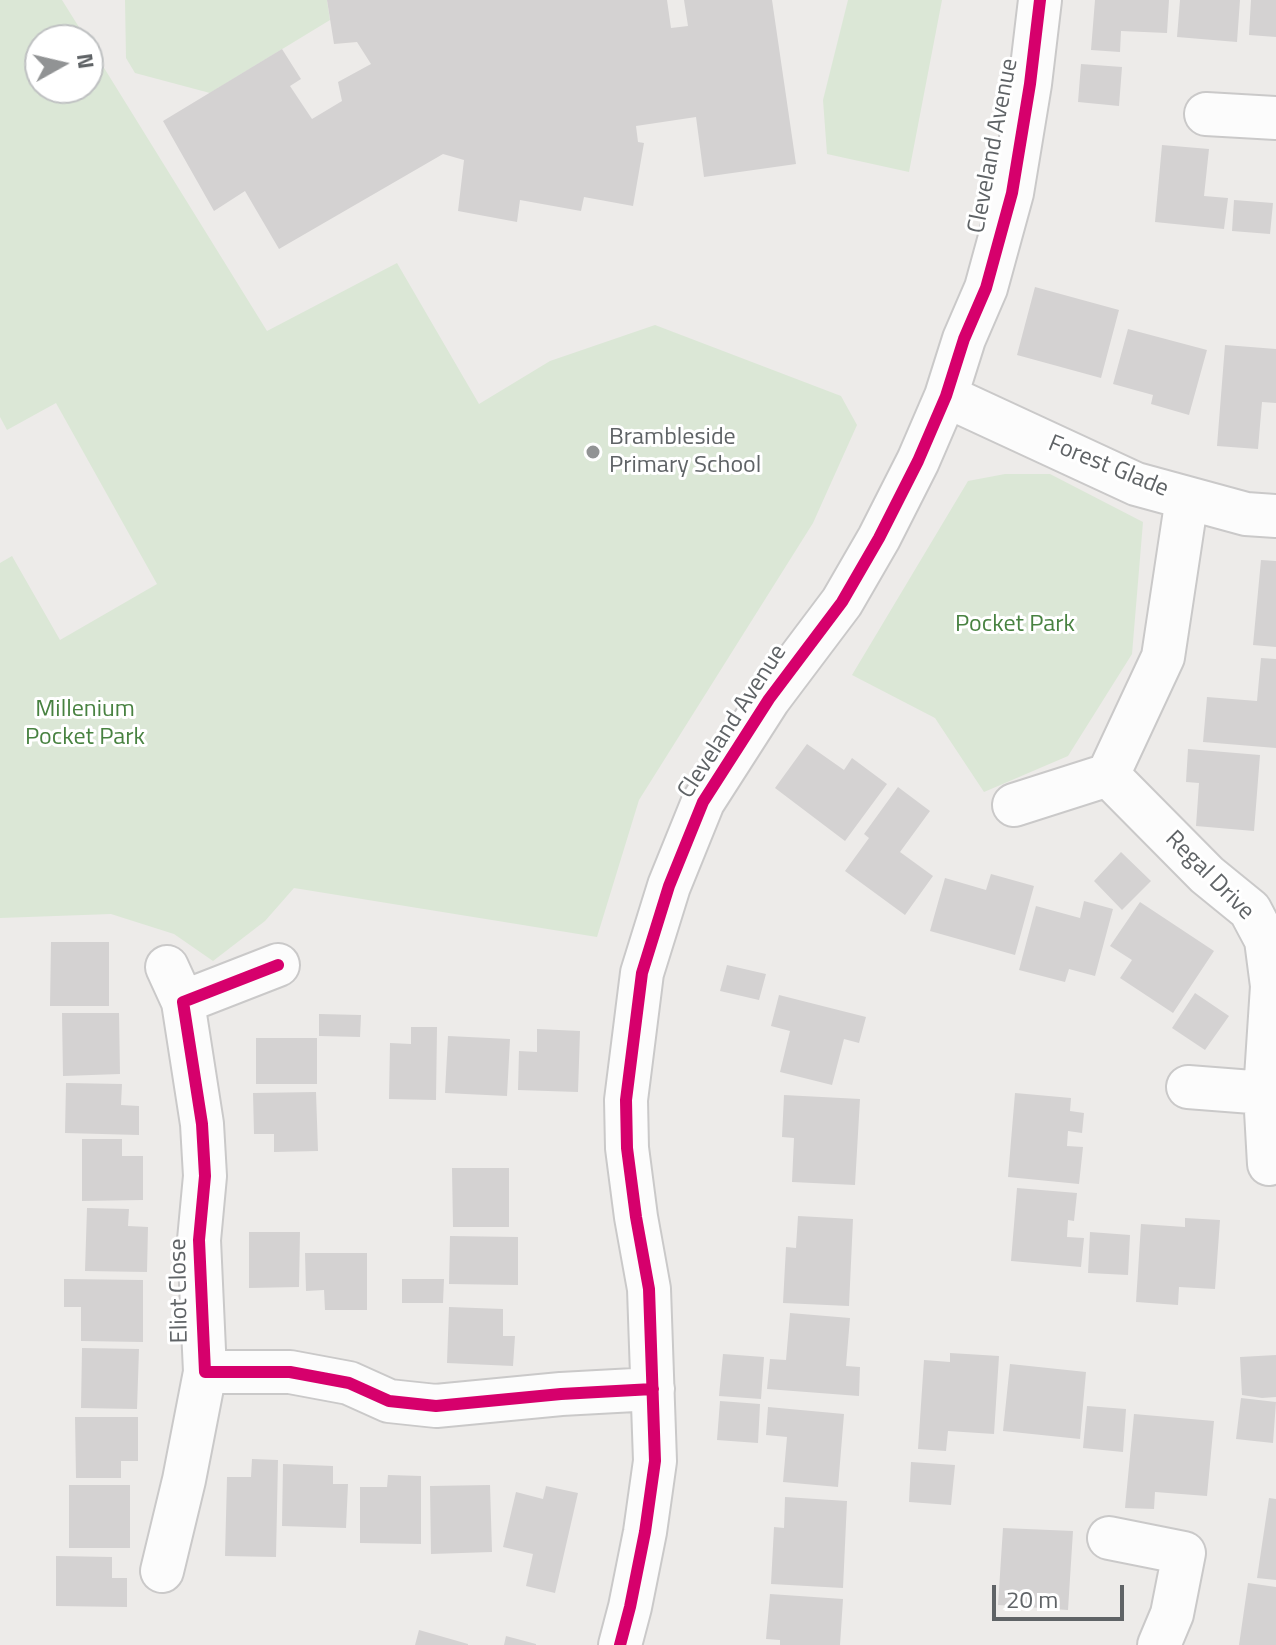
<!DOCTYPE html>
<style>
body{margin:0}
#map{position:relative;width:1276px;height:1645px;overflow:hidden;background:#edebe9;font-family:"Titillium Web",sans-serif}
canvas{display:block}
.north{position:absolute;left:24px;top:24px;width:80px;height:80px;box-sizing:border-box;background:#fff;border:2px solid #bfc1c2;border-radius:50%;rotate:82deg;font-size:22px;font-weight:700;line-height:32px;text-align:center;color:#5f6366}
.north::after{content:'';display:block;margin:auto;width:28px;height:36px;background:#919394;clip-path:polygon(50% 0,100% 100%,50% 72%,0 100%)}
.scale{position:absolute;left:992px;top:1585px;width:132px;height:36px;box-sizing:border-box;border:4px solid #5f6366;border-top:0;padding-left:10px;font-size:24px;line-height:28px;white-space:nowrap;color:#5f6366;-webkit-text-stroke:6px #fff;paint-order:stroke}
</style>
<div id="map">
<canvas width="1276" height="1645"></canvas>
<div class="north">N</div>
<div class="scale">20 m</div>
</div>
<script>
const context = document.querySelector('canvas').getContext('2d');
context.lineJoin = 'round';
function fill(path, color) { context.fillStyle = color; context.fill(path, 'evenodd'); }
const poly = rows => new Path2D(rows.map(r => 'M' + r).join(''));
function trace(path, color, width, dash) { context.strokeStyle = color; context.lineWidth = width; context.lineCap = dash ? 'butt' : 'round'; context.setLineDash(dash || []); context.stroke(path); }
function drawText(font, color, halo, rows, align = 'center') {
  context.font = font + ' "Titillium Web",sans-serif'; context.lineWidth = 6; context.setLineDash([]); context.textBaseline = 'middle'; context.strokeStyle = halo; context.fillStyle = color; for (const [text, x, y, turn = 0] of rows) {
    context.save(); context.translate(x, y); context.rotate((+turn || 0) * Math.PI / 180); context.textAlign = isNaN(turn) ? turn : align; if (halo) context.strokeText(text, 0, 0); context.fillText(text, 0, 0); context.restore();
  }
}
fill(poly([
 [0,0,62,0,87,40,40,40,40,88,88,88,88,42,267,331,397,263,479,404,550,361,655,325,841,396,857,425,813,523,639,800,597,937,294,888,265,921,213,961,174,934,111,914,0,918,0,563,12,556,60,640,157,584,56,403,7,430,0,417],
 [125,0,327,0,330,20,210,93,135,73,126,58],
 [848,0,942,0,909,172,827,154,823,100],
 [1005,474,1050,474,1143,522,1132,654,1068,756,984,792,935,718,852,675,968,481]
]), '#dbe7d6');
fill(poly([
 [327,0,667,0,671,28,688,26,684,0,772,0,796,164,704,177,696,117,636,126,638,142,644,143,633,206,584,197,581,211,520,200,517,222,458,211,464,160,443,154,279,249,245,191,214,211,163,121,282,49,301,79,290,86,312,119,342,101,338,82,371,64,357,42,334,44],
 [1095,0,1169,0,1167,33,1121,31,1120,52,1091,50],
 [1180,0,1240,0,1237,42,1177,37],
 [1251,0,1276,0,1276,37,1249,35],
 [1081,64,1122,67,1119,106,1078,102],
 [1162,145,1209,149,1204,196,1228,198,1224,229,1155,222],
 [1234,200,1273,203,1270,234,1232,231],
 [1035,287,1119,310,1101,378,1017,355],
 [1128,329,1207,350,1189,415,1151,404,1153,395,1113,384],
 [1225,345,1276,349,1276,403,1262,402,1258,449,1217,446],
 [1261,560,1276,561,1276,647,1253,645],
 [1261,658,1276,659,1276,748,1203,742,1207,697,1257,701],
 [807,744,844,770,852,758,887,784,845,841,775,788],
 [1188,749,1260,755,1254,831,1196,826,1199,783,1186,782],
 [898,787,930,811,900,852,933,876,905,915,845,871,869,838,864,834],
 [1121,852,1151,881,1122,910,1094,881],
 [991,874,1034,886,1015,955,930,931,945,878,986,890],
 [1084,901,1113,909,1095,976,1069,969,1065,982,1019,970,1036,906,1080,918],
 [1140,902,1214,951,1173,1013,1120,978,1132,960,1110,946],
 [51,942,109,942,109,1006,50,1006],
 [727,965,766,974,759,1000,720,991],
 [1195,993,1229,1016,1205,1050,1172,1028],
 [779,995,866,1017,859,1043,844,1039,832,1085,780,1072,790,1031,771,1026],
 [62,1013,119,1013,120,1074,63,1076],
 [319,1014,361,1015,360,1037,319,1036],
 [411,1027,437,1027,436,1100,389,1099,390,1043,411,1044],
 [537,1029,580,1031,578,1092,518,1090,519,1051,537,1052],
 [448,1036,510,1039,507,1096,445,1093],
 [256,1038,317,1038,317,1084,256,1084],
 [66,1083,122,1084,121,1105,139,1106,139,1135,65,1133],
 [316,1092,318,1151,274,1152,274,1134,254,1134,253,1093],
 [1015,1093,1071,1098,1070,1111,1084,1113,1082,1133,1068,1131,1067,1146,1083,1147,1079,1184,1008,1177],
 [784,1095,860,1099,855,1185,792,1182,794,1138,782,1137],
 [82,1139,122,1139,122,1156,143,1156,143,1200,82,1201],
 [452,1168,509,1168,509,1227,453,1227],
 [1017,1188,1077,1193,1074,1221,1068,1220,1067,1237,1084,1238,1081,1267,1011,1261],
 [87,1208,129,1209,128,1226,148,1227,147,1272,85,1271],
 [798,1216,853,1219,849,1306,783,1303,786,1247,796,1248],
 [1185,1218,1220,1220,1215,1289,1179,1287,1178,1305,1136,1302,1141,1224,1185,1227],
 [249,1232,300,1232,299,1287,249,1288],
 [1090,1232,1130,1235,1128,1275,1088,1273],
 [450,1236,518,1237,518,1285,449,1284],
 [305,1253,367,1253,367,1310,325,1310,324,1290,306,1291],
 [64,1279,143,1280,143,1342,81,1341,81,1307,64,1307],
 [402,1279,444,1279,443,1303,402,1303],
 [449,1307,503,1309,503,1336,515,1336,513,1366,447,1363],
 [790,1313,850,1318,846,1366,860,1367,859,1396,767,1389,770,1359,786,1360],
 [82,1348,139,1349,137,1409,81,1408],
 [950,1353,999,1356,994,1434,948,1431,946,1451,918,1449,924,1360,950,1362],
 [723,1354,764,1357,761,1399,719,1396],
 [1276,1355,1276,1397,1262,1398,1242,1395,1240,1357],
 [1010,1364,1086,1372,1080,1439,1003,1431],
 [1241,1398,1276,1402,1273,1443,1236,1439],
 [720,1401,760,1404,758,1443,717,1440],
 [1087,1406,1126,1409,1123,1452,1083,1448],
 [768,1407,844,1414,838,1487,783,1482,787,1437,766,1435],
 [1134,1414,1214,1421,1207,1496,1155,1492,1154,1509,1125,1508],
 [75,1417,138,1417,138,1461,121,1461,121,1478,76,1478],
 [252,1459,278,1460,276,1557,225,1556,227,1477,251,1477],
 [911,1462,955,1465,951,1505,909,1502],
 [283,1464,333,1466,333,1484,348,1484,346,1528,282,1526],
 [388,1475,421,1476,421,1544,360,1543,360,1487,387,1487],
 [69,1485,130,1485,130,1548,69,1548],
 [490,1485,492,1552,431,1554,430,1486],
 [546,1486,578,1493,555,1593,526,1586,533,1554,503,1547,516,1492,543,1499],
 [785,1497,847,1501,843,1588,771,1584,774,1527,784,1528],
 [1269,1498,1276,1499,1276,1580,1257,1578],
 [1003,1528,1073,1531,1068,1610,998,1605],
 [56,1556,112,1557,112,1578,127,1578,127,1607,56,1606],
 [1248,1583,1276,1587,1276,1645,1239,1645],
 [770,1594,843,1599,840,1645,780,1645,780,1640,766,1639],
 [419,1630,468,1644,468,1645,415,1645],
 [506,1636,536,1644,536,1645,504,1645]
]), '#d4d2d2');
const minor = poly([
 [1206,114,1276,118],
 [946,396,1136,484,1246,514,1276,516],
 [1187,498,1163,657,1108,775,1207,875,1250,910,1266,940,1272,986,1265,1093,1269,1164],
 [1014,805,1108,775],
 [278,965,183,1002,202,1124,205,1176,199,1240,205,1372,290,1372,349,1383,389,1401,436,1406,561,1394,653,1389],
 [167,967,183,1002],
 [1188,1087,1265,1093],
 [1109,1538,1184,1553,1172,1614,1159,1645],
 [162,1571,184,1480,205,1372],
 [620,1645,630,1607,645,1532,655,1461,649,1289,636,1217,627,1148,626,1100,642,973,669,886,703,802,769,699,842,602,879,538,918,461,946,396,964,339,986,288,1012,193,1030,84,1040,0]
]);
trace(minor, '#cac9c9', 46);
trace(minor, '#fcfcfc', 42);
trace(poly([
 [278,965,183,1002,202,1124,205,1176,199,1240,205,1372,290,1372,349,1383,389,1401,436,1406,561,1394,653,1389],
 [620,1645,630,1607,645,1532,655,1461,649,1289,636,1217,627,1148,626,1100,642,973,669,886,703,802,769,699,842,602,879,538,918,461,946,396,964,339,986,288,1012,193,1030,84,1040,0]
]), '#d6006c', 12);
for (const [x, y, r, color] of [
 [593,452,8,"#919394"]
]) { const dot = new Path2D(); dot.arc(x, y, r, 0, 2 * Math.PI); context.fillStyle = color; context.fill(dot); trace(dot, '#fff', 3); }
drawText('24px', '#5f6366', '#fff', [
 ["Cleveland Avenue",994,146,-79],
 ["Forest Glade",1108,467,22],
 ["Cleveland Avenue",733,722,-57],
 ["Regal Drive",1209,876,45],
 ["Eliot Close",180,1291,-91]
]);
drawText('24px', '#5f6366', '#fff', [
 ["Brambleside",609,438],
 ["Primary School",609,466]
], 'left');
drawText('24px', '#488241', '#fff', [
 ["Pocket Park",1015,625],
 ["Millenium",85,710],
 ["Pocket Park",85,738]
]);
</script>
